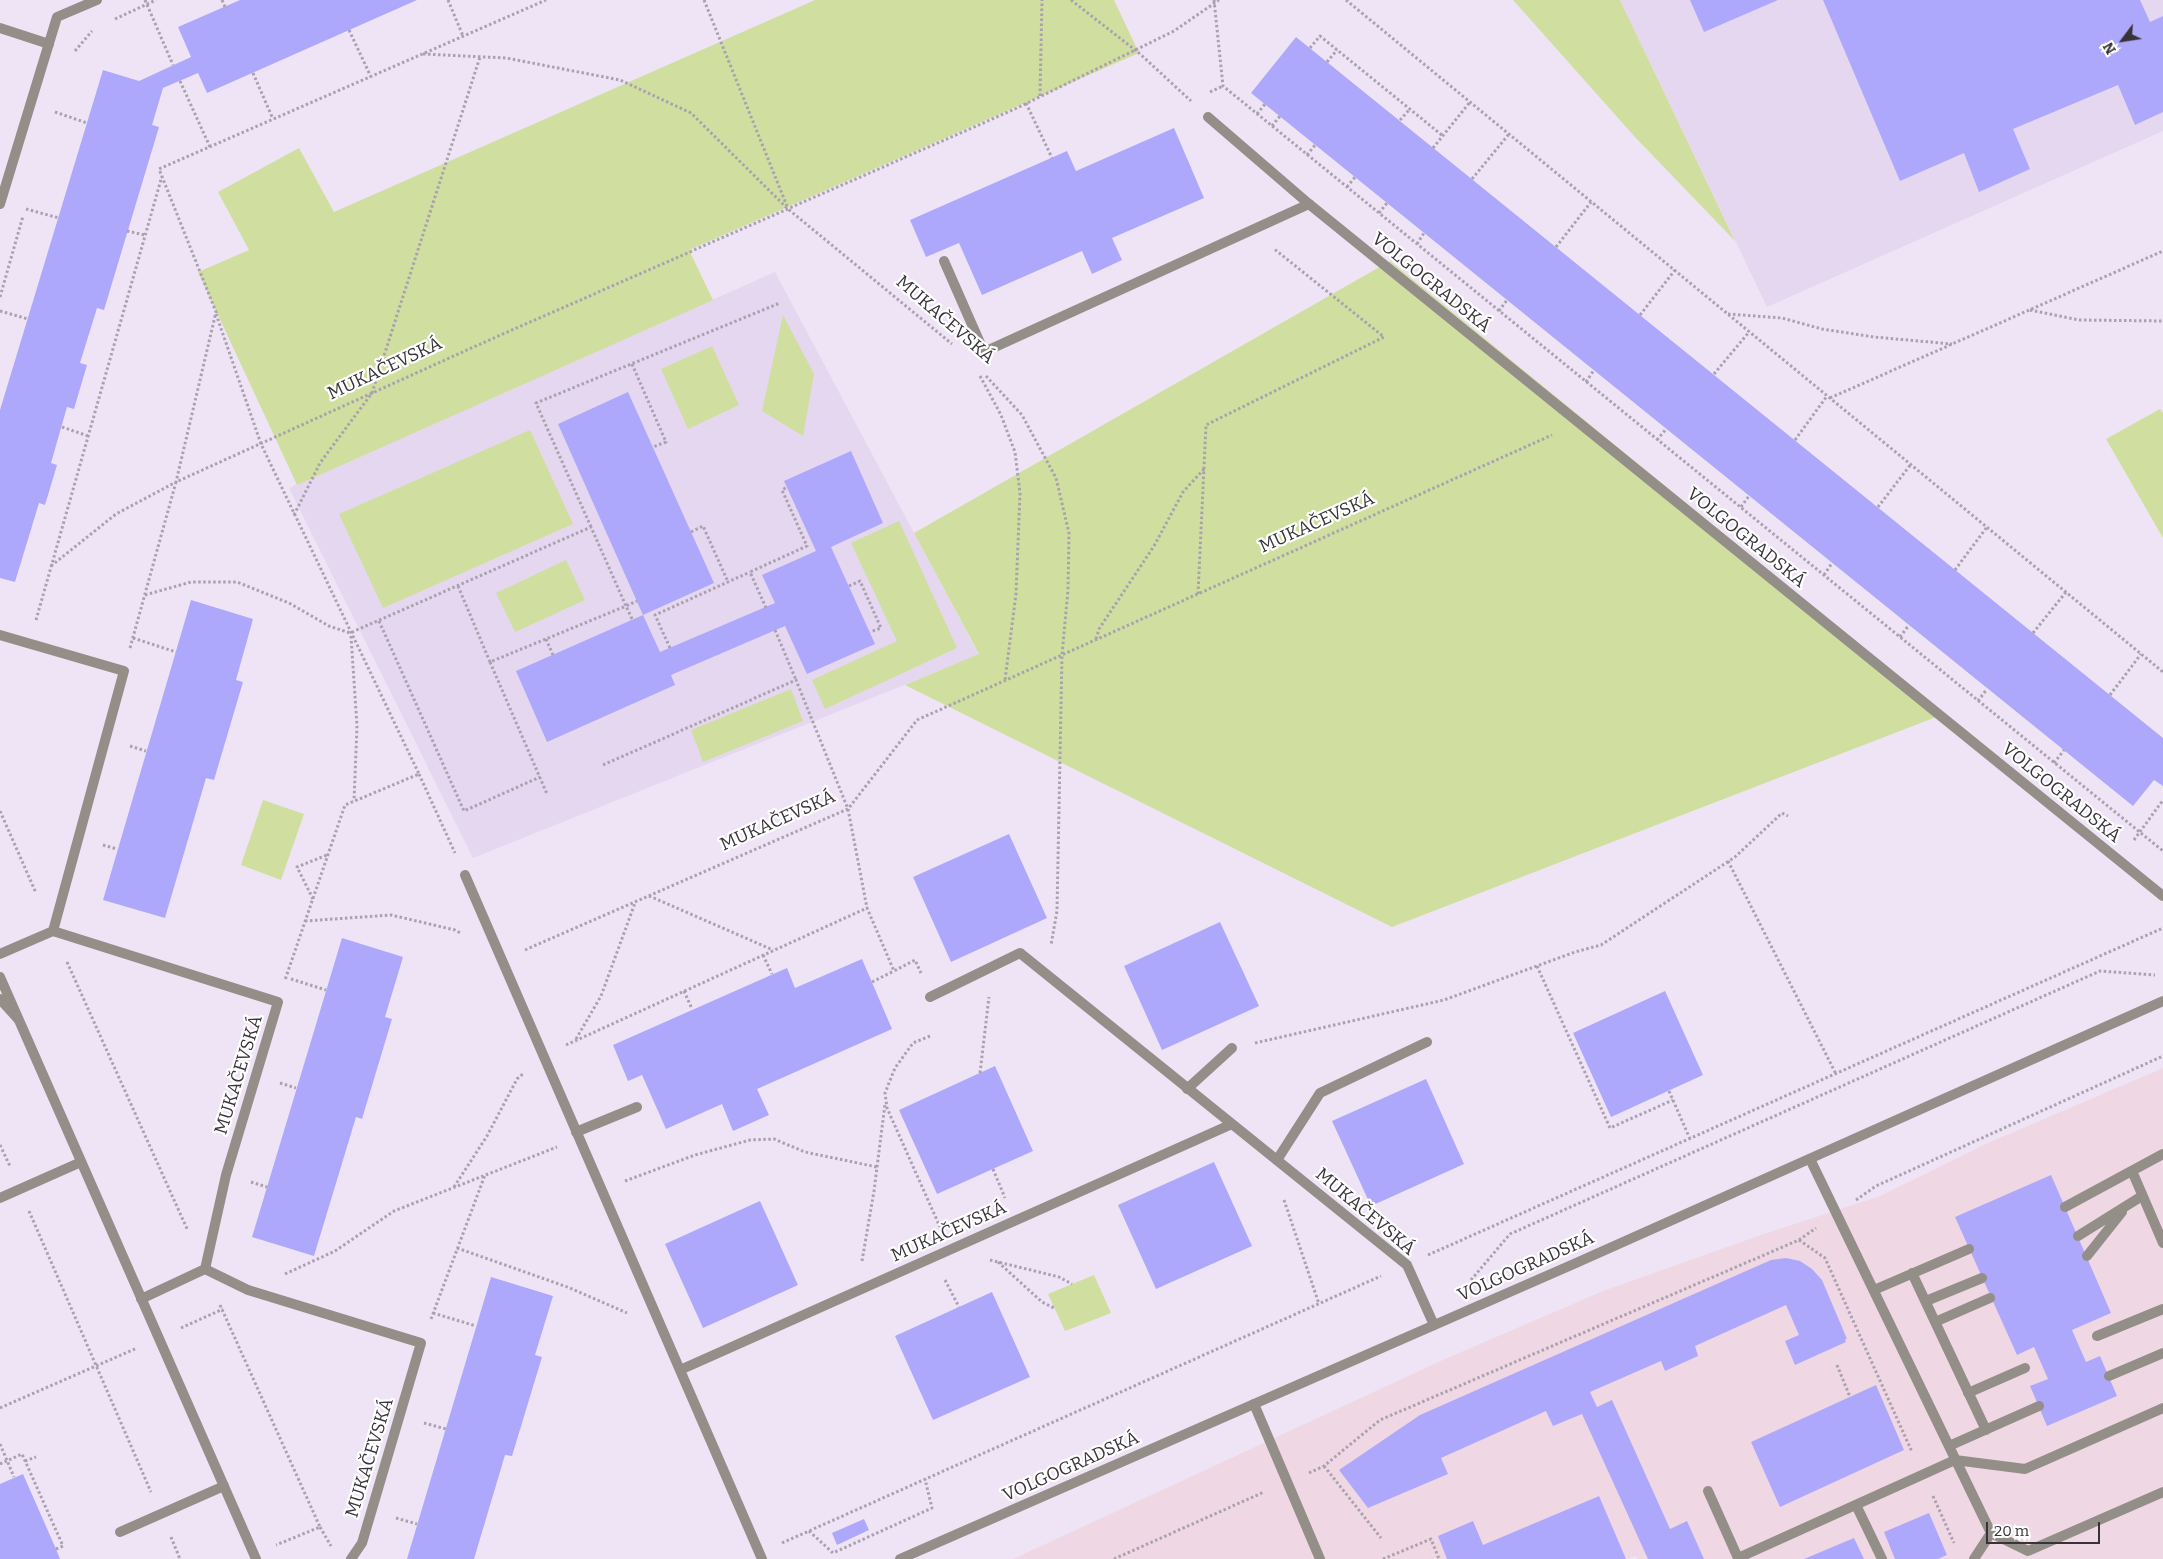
<!DOCTYPE html>
<meta charset="utf-8">
<style>
body{margin:0}
#map{position:relative;width:2163px;height:1559px;overflow:hidden;background:#efe4f6;font-family:Bitter,serif}
canvas{display:block}
.north{position:absolute;left:2098px;top:15px;width:50px;height:50px;-webkit-text-stroke:4px #fff;paint-order:stroke;rotate:239deg;font-size:14px;font-weight:700;line-height:20px;text-align:center;color:#373339}
.north::after{content:'';display:block;margin:auto;width:18px;height:22px;background:#373339;clip-path:polygon(50% 0,100% 100%,50% 72%,0 100%)}
.scale{position:absolute;left:1986px;top:1522px;width:114px;height:22px;box-sizing:border-box;border:2px solid #373339;border-top:0;padding-left:6px;font-size:15px;line-height:18px;white-space:nowrap;color:#373339;-webkit-text-stroke:4px #fff;paint-order:stroke}
</style>
<div id="map">
<canvas width="2163" height="1559"></canvas>
<div class="north">N</div>
<div class="scale">20 m</div>
</div>
<script>
const context = document.querySelector('canvas').getContext('2d');
context.lineJoin = 'round';
function fill(path, color) { context.fillStyle = color; context.fill(path, 'evenodd'); }
const poly = rows => new Path2D(rows.map(r => 'M' + r).join(''));
function trace(path, color, width, dash) { context.strokeStyle = color; context.lineWidth = width; context.lineCap = dash ? 'butt' : 'round'; context.setLineDash(dash || []); context.stroke(path); }
function drawText(font, color, halo, rows, align = 'center') {
  context.font = font + ' Bitter,serif'; context.lineWidth = 4.5; context.setLineDash([]); context.textBaseline = 'middle'; context.strokeStyle = halo; context.fillStyle = color; for (const [text, x, y, turn = 0] of rows) {
    context.save(); context.translate(x, y); context.rotate((+turn || 0) * Math.PI / 180); context.textAlign = isNaN(turn) ? turn : align; if (halo) context.strokeText(text, 0, 0); context.fillText(text, 0, 0); context.restore();
  }
}
fill(poly([
 [2163,1068,2163,1559,1637,1559,1636,1556,1626,1559,1598,1496,1452,1559,1013,1559,1445,1359,1603,1291,1761,1235,1880,1196,1988,1143]
]), '#efd8e3');
fill(poly([
 [1620,0,2163,0,2163,131,1767,307],
 [775,272,979,655,473,858,289,488]
]), '#e5d7ef');
fill(poly([
 [815,0,1114,0,1139,53,689,250,713,300,297,485,198,272,249,250,218,192,299,148,334,212],
 [1513,0,1620,0,1735,241,1634,136],
 [1390,261,1944,714,1392,927,905,685,979,654,914,533],
 [783,315,814,374,803,436,762,411],
 [712,346,739,405,688,429,661,369],
 [2160,409,2163,413,2163,538,2106,439],
 [530,430,573,524,383,608,339,514],
 [899,521,957,648,825,709,812,680,897,641,851,543],
 [566,560,585,600,515,632,496,593],
 [791,689,803,721,703,762,691,730],
 [263,800,304,814,281,880,241,865],
 [1094,1275,1111,1313,1065,1331,1048,1294]
]), '#d0df9f');
fill(poly([
 [240,0,417,0,207,93,198,73,163,88,152,125,159,127,104,310,97,308,80,363,87,365,74,409,67,407,51,463,57,465,45,505,39,503,15,582,0,578,0,410,103,70,139,81,191,57,178,27],
 [1690,0,1778,0,1704,32],
 [1823,0,2140,0,2150,22,2163,16,2163,112,2135,125,2118,85,2013,129,2030,169,1979,192,1964,153,1900,181],
 [1296,37,2163,738,2163,786,2154,780,2133,806,1251,93],
 [1174,128,1204,198,1112,238,1122,260,1092,274,1082,251,982,295,959,243,926,257,910,220,1067,151,1076,171],
 [628,392,714,583,643,615,660,652,775,603,762,575,816,551,784,481,851,451,883,523,831,547,875,644,807,674,785,626,671,675,675,685,547,742,516,671,643,615,558,424],
 [191,600,253,619,236,680,243,682,214,780,206,778,165,918,103,900],
 [1009,834,1047,918,951,962,913,877],
 [1220,922,1259,1006,1162,1050,1124,966],
 [342,938,403,957,385,1017,392,1019,362,1119,356,1117,314,1256,252,1237],
 [862,959,892,1029,757,1089,769,1115,733,1131,722,1104,666,1129,642,1075,628,1081,613,1045,787,968,795,988],
 [1665,991,1703,1075,1611,1117,1573,1033],
 [995,1066,1033,1151,937,1194,899,1110],
 [1426,1079,1464,1164,1371,1206,1332,1121],
 [1214,1162,1252,1246,1156,1289,1118,1205],
 [2051,1175,2111,1313,2072,1330,2086,1362,2100,1356,2117,1396,2047,1426,2030,1386,2048,1379,2034,1347,2017,1355,1955,1217],
 [760,1201,798,1285,703,1328,665,1244],
 [1786,1258,1800,1261,1812,1269,1822,1280,1847,1339,1845,1339,1846,1342,1795,1365,1785,1341,1799,1335,1786,1305,1695,1346,1698,1356,1665,1371,1661,1361,1590,1392,1597,1407,1612,1400,1670,1529,1687,1521,1704,1559,1648,1559,1582,1414,1553,1426,1546,1411,1441,1458,1448,1474,1368,1508,1339,1470,1420,1415,1771,1260],
 [491,1277,553,1296,535,1355,542,1357,512,1456,505,1455,474,1559,407,1559],
 [992,1292,1030,1377,933,1420,895,1336],
 [1876,1385,1904,1450,1780,1507,1751,1442],
 [23,1474,56,1549,60,1559,0,1559,0,1484],
 [1599,1496,1626,1559,1447,1559,1438,1536,1473,1521,1483,1545],
 [1929,1513,1947,1555,1938,1559,1895,1559,1884,1532],
 [864,1519,869,1530,837,1545,832,1533],
 [1854,1538,1864,1559,1804,1559]
]), '#aea8fc');
trace(poly([
 [145,0,173,65],
 [222,0,225,7],
 [448,0,463,36],
 [704,0,787,206],
 [1071,0,1139,53,1191,101],
 [1214,0,1223,86,2163,851],
 [1346,0,2163,672],
 [115,19,156,0],
 [349,30,371,77],
 [1310,48,1320,36,1443,136],
 [75,51,92,31],
 [423,54,506,58,620,80,691,113,788,209,952,344],
 [1327,62,1337,50],
 [253,73,273,119],
 [180,81,210,147],
 [1210,92,1223,86],
 [1040,96,1042,0],
 [1026,103,1052,158],
 [55,112,87,123],
 [1257,114,1265,104],
 [1400,120,1410,109],
 [1272,126,1280,116],
 [1433,148,1470,102],
 [1307,155,1315,145],
 [1472,179,1509,134],
 [1347,187,1355,177],
 [26,209,59,218],
 [1379,213,1387,203],
 [127,231,145,235],
 [1417,244,1424,233],
 [1556,247,1591,202],
 [0,297,23,216],
 [2030,310,2079,320,2163,321],
 [0,311,28,319],
 [1499,311,1507,300],
 [216,314,261,444,419,774,345,805,285,980],
 [1728,314,1782,318,1822,329,1874,337,1952,344],
 [1640,315,1675,270],
 [632,364,666,442,653,447],
 [1714,374,1749,332],
 [980,376,1001,415,1015,452,1020,493,1016,594,1005,680],
 [986,376,1022,415,1056,478,1069,533,1068,590,1062,655,1057,911,1051,945],
 [1586,382,1594,370],
 [1830,398,2163,251],
 [62,427,88,436],
 [1657,440,1666,429],
 [1795,440,1827,396],
 [1741,507,1749,496],
 [1878,507,1911,464],
 [294,515,320,463,372,393,480,57],
 [591,527,536,403,780,303],
 [691,532,703,526,728,582],
 [51,566,116,514,176,482,216,312,159,169,546,0],
 [1955,570,1987,527],
 [1824,575,1832,563],
 [458,586,490,662],
 [849,586,860,581,881,628,870,632],
 [1198,594,1206,425,1384,337,1273,248],
 [145,595,191,582,237,582,289,603,329,626,350,633,591,527,626,606,490,662,547,794],
 [766,608,750,572,807,546,782,490,787,487],
 [632,619,626,606,637,601],
 [36,620,162,176],
 [379,621,464,811,540,777],
 [775,630,796,680],
 [2033,633,2066,592],
 [351,636,357,726,354,801],
 [1900,637,1909,625],
 [133,638,176,652],
 [546,639,553,655],
 [1096,639,1099,629,1154,546,1183,492,1204,469],
 [130,648,176,482,478,345,1015,109,1174,31,1219,0],
 [670,648,655,615,750,572],
 [2110,695,2141,654],
 [1978,701,1987,689],
 [130,746,146,751],
 [2054,763,2064,750],
 [603,765,796,680,848,809,867,908],
 [419,774,455,853],
 [0,811,36,893],
 [2134,840,2163,800],
 [103,845,117,849],
 [1728,861,1836,1074],
 [649,896,773,950],
 [313,899,297,867,327,855],
 [305,921,391,915,455,930,462,934],
 [525,950,848,809,917,720,1552,435],
 [763,955,772,974],
 [67,962,188,1231],
 [1537,966,1610,1128,1673,1100],
 [291,979,326,990],
 [872,982,894,971],
 [684,991,692,1009],
 [930,1036,913,1043,895,1068,885,1093,887,1108,940,1227],
 [576,1039,601,996,635,903],
 [1255,1043,1444,1000,1575,952,1601,945,1735,857,1782,813,1788,816],
 [566,1045,867,908,894,971,915,960,921,973],
 [980,1073,989,997],
 [280,1083,296,1088],
 [1669,1091,1690,1139],
 [0,1145,10,1166],
 [993,1169,1005,1198],
 [625,1181,695,1155,750,1140,774,1139,805,1152,877,1167],
 [251,1182,267,1187],
 [454,1187,487,1136,517,1079,524,1073],
 [1284,1200,1319,1304],
 [1856,1200,1876,1186,2163,1056],
 [29,1211,151,1492],
 [1799,1240,1825,1258,1912,1452],
 [457,1248,570,1288,627,1313],
 [1428,1255,2163,928],
 [990,1260,1059,1277,1072,1284],
 [862,1261,874,1191,885,1104],
 [998,1262,1042,1302,1054,1308],
 [285,1274,335,1251,394,1211,557,1147],
 [945,1280,959,1307],
 [1471,1280,1510,1234,2100,971,2155,975],
 [220,1305,320,1527,276,1545],
 [433,1313,476,1326],
 [431,1319,485,1175],
 [181,1328,223,1309],
 [1837,1365,1850,1397],
 [0,1408,137,1348],
 [424,1423,446,1429],
 [0,1444,14,1477],
 [25,1461,36,1457],
 [0,1464,22,1454,63,1546,56,1549],
 [1324,1466,1381,1538],
 [1309,1473,1324,1466,1380,1420,1799,1240,1816,1228],
 [1933,1496,1954,1543],
 [396,1518,417,1524],
 [320,1527,331,1546],
 [809,1531,833,1553,932,1508,925,1479],
 [171,1537,180,1559],
 [782,1543,1381,1276],
 [1114,1559,1264,1492],
 [1383,1559,1431,1539,1439,1559]
]), '#aaa1af', 3, [2.5, 2.5]);
trace(poly([
 [0,28,49,44],
 [944,261,984,352,1309,204],
 [0,635,124,671,53,931,0,954],
 [53,931,278,1002,226,1175,205,1269,141,1299],
 [0,999,18,1019],
 [1187,1089,1232,1048],
 [576,1132,637,1107],
 [1810,1159,1991,1533,2028,1551,2163,1492],
 [1277,1160,1320,1093,1427,1042],
 [2132,1171,2163,1243],
 [2065,1207,2163,1154],
 [2078,1236,2142,1196],
 [2087,1256,2122,1212],
 [205,1269,248,1290,421,1343,362,1543,351,1559],
 [1912,1273,1986,1430],
 [1874,1290,1969,1249],
 [1926,1301,1982,1278],
 [1935,1322,1990,1298],
 [2097,1336,2163,1309],
 [2109,1376,2163,1353],
 [1968,1393,2025,1368],
 [1254,1404,1320,1559],
 [1949,1446,2039,1406],
 [1708,1491,1738,1558,1955,1460,2025,1469,2163,1408],
 [1856,1505,1882,1559],
 [120,1532,224,1486],
 [1974,1559,1991,1533]
]), '#948e88', 10);
trace(poly([
 [1208,117,1309,204,2163,896],
 [0,204,57,17,97,0],
 [465,875,762,1559],
 [0,977,256,1559],
 [930,997,1020,953,1407,1265,1434,1325],
 [0,1198,81,1162],
 [680,1370,1232,1124]
]), '#948e88', 10);
trace(poly([
 [900,1559,1576,1263,2163,1001]
]), '#948e88', 10);
drawText('18px', '#373339', '#fff', [
 ["VOLGOGRADSKÁ",1431,283,39],
 ["MUKAČEVSKÁ",945,320,41],
 ["MUKAČEVSKÁ",385,369,-25],
 ["MUKAČEVSKÁ",1317,523,-24],
 ["VOLGOGRADSKÁ",1746,538,39],
 ["VOLGOGRADSKÁ",2061,793,39],
 ["MUKAČEVSKÁ",778,821,-24],
 ["MUKAČEVSKÁ",239,1075,-73],
 ["MUKAČEVSKÁ",1365,1212,40],
 ["MUKAČEVSKÁ",949,1232,-24],
 ["VOLGOGRADSKÁ",1526,1267,-24],
 ["MUKAČEVSKÁ",370,1458,-73],
 ["VOLGOGRADSKÁ",1071,1467,-24]
]);
</script>
